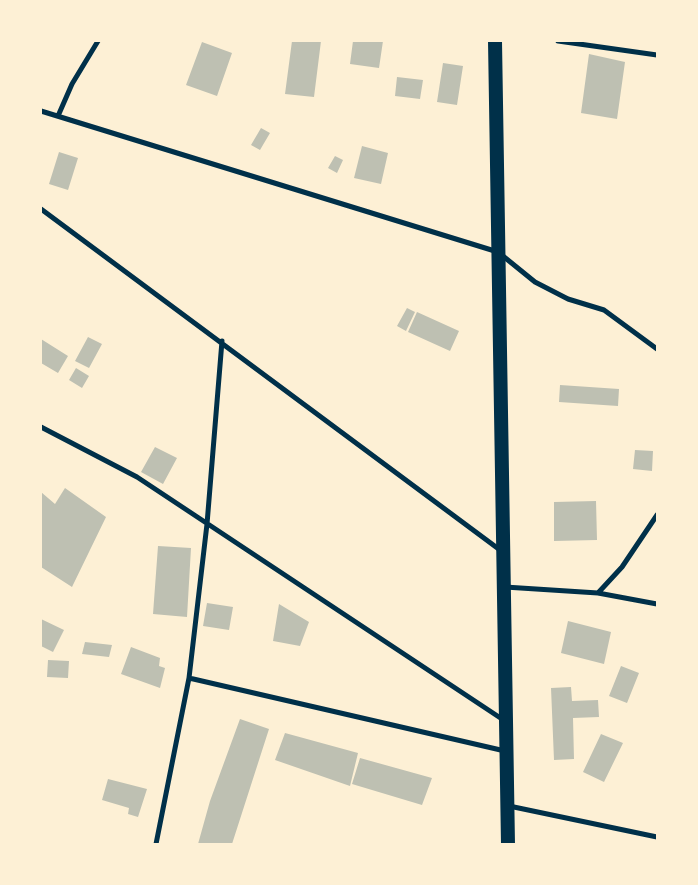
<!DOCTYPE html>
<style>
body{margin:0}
#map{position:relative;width:698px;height:885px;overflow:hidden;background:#fdf0d5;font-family:Georgia,serif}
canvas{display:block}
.frame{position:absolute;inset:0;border:42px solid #fdf0d5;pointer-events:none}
</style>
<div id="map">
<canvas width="698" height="885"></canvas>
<div class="frame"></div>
</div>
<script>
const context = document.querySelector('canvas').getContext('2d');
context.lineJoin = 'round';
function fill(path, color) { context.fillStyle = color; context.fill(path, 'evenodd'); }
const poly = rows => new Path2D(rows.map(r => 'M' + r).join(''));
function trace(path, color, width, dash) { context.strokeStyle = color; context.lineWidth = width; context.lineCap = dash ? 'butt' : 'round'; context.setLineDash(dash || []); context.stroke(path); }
fill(poly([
 [292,41,321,41,314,97,285,94],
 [353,41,383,41,379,68,350,64],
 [202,42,232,53,217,96,186,85],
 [589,54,625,62,617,119,581,113],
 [443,63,463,66,457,105,437,102],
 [397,77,423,80,420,99,395,96],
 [261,128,270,133,260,150,251,145],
 [362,146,388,153,381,184,354,178],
 [59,152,78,158,68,190,49,184],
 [335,156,343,160,337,173,328,168],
 [407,308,415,312,406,331,397,326],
 [417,312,459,331,450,351,408,332],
 [88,337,102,344,89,368,75,361],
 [41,339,68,356,58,373,41,363],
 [76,368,89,376,82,388,69,380],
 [560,385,619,389,618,406,559,402],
 [155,447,177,458,163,484,141,472],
 [635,450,653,451,652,471,633,469],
 [65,488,106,517,72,587,41,567,41,492,55,504],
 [596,501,597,540,554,541,554,502],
 [158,546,191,548,187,617,153,614],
 [207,603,233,607,229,630,203,626],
 [279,604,309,622,300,646,273,641],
 [41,619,64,630,53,652,41,646],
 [568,621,611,632,604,664,561,653],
 [85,642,112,645,109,657,82,654],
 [131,647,160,658,159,666,165,668,160,688,121,674],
 [48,660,69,661,68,678,47,677],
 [621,666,639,673,627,703,609,696],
 [571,687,572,701,598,700,599,717,573,718,574,759,554,760,551,688],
 [240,719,269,729,232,844,198,844,210,801],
 [285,733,358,753,350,786,275,760],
 [601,734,623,743,604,782,583,772],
 [360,758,432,778,422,805,352,784],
 [108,779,147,789,138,817,128,814,129,808,102,800]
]), '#bec0b2');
trace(poly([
 [558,41,657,55],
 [41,111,498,252,535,282,568,299,604,310,657,349],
 [58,116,72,84,98,41],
 [41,209,500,550],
 [41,427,137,477,505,721],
 [505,587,598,593,657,604],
 [598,593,622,567,657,515],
 [189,678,505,751],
 [509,806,657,837],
 [156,844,189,678,207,524,222,341]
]), '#003049', 5);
trace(poly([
 [495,41,508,844]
]), '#003049', 14);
</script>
